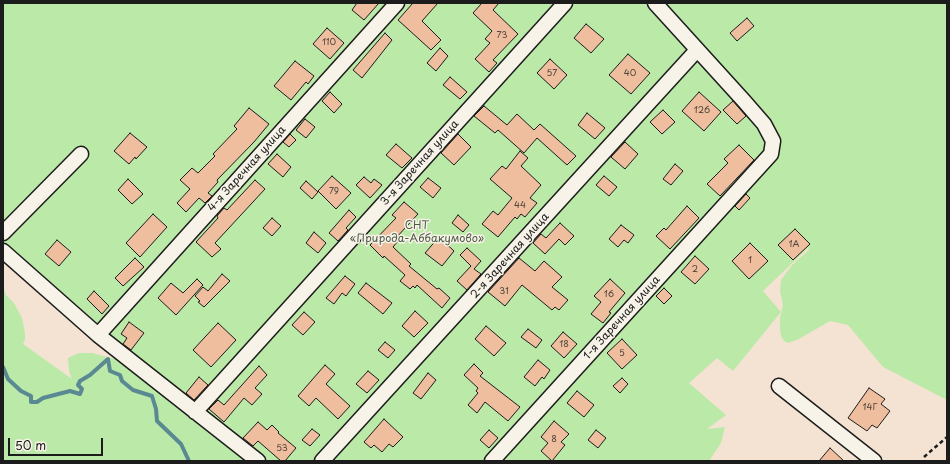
<!DOCTYPE html>
<meta charset="utf-8">
<style>
body{margin:0}
#map{position:relative;width:950px;height:464px;overflow:hidden;background:#f4e3d2;font-family:"Playpen Sans",sans-serif}
canvas{display:block}
.frame{position:absolute;inset:0;border:4px solid #1c1c1c;pointer-events:none}
.scale{position:absolute;left:8px;top:438px;width:95px;height:18px;box-sizing:border-box;border:2px solid #1c1c1c;border-top:0;padding-left:5px;font-size:12px;line-height:14px;white-space:nowrap;color:#1c1c1c;-webkit-text-stroke:3px #f7f3e8;paint-order:stroke}
</style>
<div id="map">
<canvas width="950" height="464"></canvas>
<div class="frame"></div>
<div class="scale">50 m</div>
</div>
<script>
const context = document.querySelector('canvas').getContext('2d');
context.lineJoin = 'round';
function fill(path, color) { context.fillStyle = color; context.fill(path, 'evenodd'); }
const poly = rows => new Path2D(rows.map(r => 'M' + r).join(''));
function trace(path, color, width, dash) { context.strokeStyle = color; context.lineWidth = width; context.lineCap = dash ? 'butt' : 'round'; context.setLineDash(dash || []); context.stroke(path); }
function drawText(font, color, halo, rows, align = 'center') {
  context.font = font + ' "Playpen Sans",sans-serif'; context.lineWidth = 3; context.setLineDash([]); context.textBaseline = 'middle'; context.strokeStyle = halo; context.fillStyle = color; for (const [text, x, y, turn = 0] of rows) {
    context.save(); context.translate(x, y); context.rotate((+turn || 0) * Math.PI / 180); context.textAlign = isNaN(turn) ? turn : align; if (halo) context.strokeText(text, 0, 0); context.fillText(text, 0, 0); context.restore();
  }
}
fill(poly([
 [3,3,947,3,947,400,883,367,848,325,830,321,797,340,788,343,784,341,781,336,780,329,780,318,783,305,780,291,781,280,792,265,809,250,808,248,763,291,781,312,733,371,717,358,689,383,726,415,707,429,725,427,721,443,709,461,3,461,3,286,6,295,14,303,22,318,25,333,25,340,23,344,72,379,69,371,68,358,79,353,92,353,115,359,3,259]
]), '#bbe9a8');
trace(poly([
 [3,367,8,379,21,391,31,396,31,402,37,402,43,398,70,391,80,394,82,389,78,385,80,381,90,375,108,359,110,371,120,375,122,381,133,390,152,396,156,409,157,421,181,444,189,461]
]), '#5a8993', 4);
const building = poly([
 [357,3,379,3,364,20,352,10,357,3],
 [413,3,438,3,422,21,441,40,431,50,398,20,413,3],
 [482,3,499,3,493,10,518,34,493,60,497,63,489,72,475,59,490,43,485,39,492,31,473,13,482,3],
 [747,18,754,26,737,41,730,33,747,18],
 [586,24,604,39,591,53,574,38,586,24],
 [327,28,344,43,330,59,313,44,327,28],
 [385,33,392,40,362,78,353,70,385,33],
 [440,48,448,56,436,71,427,63,440,48],
 [628,54,650,73,631,94,609,75,628,54],
 [550,59,567,75,554,89,537,73,550,59],
 [295,61,314,76,308,84,306,82,291,100,274,86,295,61],
 [450,77,467,92,460,99,443,85,450,77],
 [330,92,342,104,334,113,322,101,330,92],
 [699,92,721,112,704,131,682,111,699,92],
 [733,101,746,116,737,124,723,110,733,101],
 [484,106,507,125,517,114,534,130,540,124,576,156,567,165,537,138,524,153,498,130,495,133,474,116,484,106],
 [249,108,269,124,254,142,217,180,218,182,208,193,212,196,205,203,199,198,186,212,177,203,190,189,180,180,192,168,198,173,215,156,213,154,237,129,234,126,249,108],
 [663,110,675,122,662,134,650,122,663,110],
 [587,113,605,128,595,139,578,125,587,113],
 [305,119,315,127,306,138,296,130,305,119],
 [130,133,147,147,136,159,135,157,129,164,114,151,130,133],
 [290,134,296,140,289,147,283,142,290,134],
 [458,134,471,147,454,165,441,153,458,134],
 [625,142,638,154,625,169,611,157,625,142],
 [396,144,412,158,402,168,386,155,396,144],
 [739,145,754,160,720,196,707,184,728,163,724,159,739,145],
 [520,151,528,158,521,166,541,185,530,198,537,203,525,217,521,214,517,219,515,217,498,237,482,224,493,211,498,215,512,198,490,179,502,166,506,169,520,151],
 [277,154,291,167,283,177,268,164,277,154],
 [675,164,683,171,671,185,663,179,675,164],
 [332,176,351,193,336,209,318,191,332,176],
 [604,176,617,187,609,196,596,185,604,176],
 [364,177,371,183,374,179,382,185,370,198,356,185,364,177],
 [428,178,441,188,433,198,420,187,428,178],
 [128,179,143,194,132,204,118,190,128,179],
 [255,180,265,189,215,243,221,249,212,257,196,242,218,218,217,216,224,208,227,210,255,180],
 [306,181,318,192,312,199,300,188,306,181],
 [746,194,750,198,739,210,735,206,746,194],
 [404,202,418,214,395,239,398,241,393,247,411,264,409,266,437,289,439,288,450,298,442,308,417,285,415,288,413,286,410,289,400,281,405,275,384,256,383,258,370,245,396,218,392,215,404,202],
 [687,206,699,218,670,249,656,236,664,228,666,230,687,206],
 [349,210,356,217,346,228,348,230,338,241,329,233,349,210],
 [153,214,167,227,140,257,126,243,153,214],
 [458,215,469,225,463,232,452,223,458,215],
 [272,218,281,226,272,236,263,228,272,218],
 [560,223,574,236,565,245,559,239,545,254,533,243,541,234,546,238,560,223],
 [621,225,634,235,628,243,624,240,618,247,609,239,621,225],
 [795,229,810,244,793,260,778,245,795,229],
 [314,232,326,243,318,253,306,243,314,232],
 [439,237,454,251,442,266,425,253,439,237],
 [57,240,71,252,59,266,45,254,57,240],
 [750,243,768,261,749,279,732,261,750,243],
 [467,248,481,261,474,269,481,274,467,290,457,281,471,266,460,255,467,248],
 [695,256,709,269,695,284,681,272,695,256],
 [135,258,144,267,123,286,115,278,135,258],
 [519,258,535,271,544,261,562,277,552,287,568,300,559,310,555,307,552,310,522,285,505,306,488,292,519,258],
 [222,274,230,281,204,307,198,302,200,301,195,296,203,287,208,291,222,274],
 [345,276,355,284,346,296,342,293,334,304,326,298,345,276],
 [197,279,203,285,176,315,158,298,171,283,183,293,197,279],
 [610,279,625,293,609,312,611,313,603,323,591,314,601,302,594,296,610,279],
 [366,283,392,303,383,314,358,293,366,283],
 [664,288,672,296,664,304,656,296,664,288],
 [94,291,109,306,102,314,87,299,94,291],
 [415,311,428,323,414,337,402,326,415,311],
 [304,312,315,322,303,335,292,325,304,312],
 [129,322,144,333,131,350,123,344,127,338,121,334,129,322],
 [218,323,236,340,211,367,193,350,218,323],
 [486,326,506,343,494,356,475,339,486,326],
 [528,329,542,340,536,348,521,337,528,329],
 [563,332,577,344,564,358,551,346,563,332],
 [622,339,637,355,622,369,607,353,622,339],
 [385,342,395,350,388,358,378,350,385,342],
 [538,360,550,370,544,379,542,377,535,386,524,377,538,360],
 [474,364,483,373,480,376,520,407,508,421,485,402,477,413,468,405,478,393,476,391,478,388,464,375,474,364],
 [325,365,335,374,326,384,350,406,338,419,316,398,309,406,298,396,325,365],
 [259,366,267,375,255,388,262,394,252,405,244,398,224,422,209,409,218,400,224,405,259,366],
 [368,371,379,380,367,393,356,384,368,371],
 [428,373,436,380,421,399,413,393,428,373],
 [199,377,208,385,194,400,186,393,199,377],
 [622,378,628,384,620,393,613,386,622,378],
 [869,388,885,399,881,404,890,411,877,428,872,425,867,431,848,418,869,388],
 [577,391,594,405,584,417,567,403,577,391],
 [384,419,403,437,393,447,389,444,382,452,374,445,371,448,364,442,384,419],
 [554,421,569,434,561,442,565,445,552,461,541,451,548,443,541,437,554,421],
 [258,422,267,430,272,425,279,432,278,433,296,448,285,461,281,461,258,441,253,446,243,438,258,422],
 [312,429,320,435,310,446,302,440,312,429],
 [489,430,498,438,489,448,480,440,489,430],
 [596,430,606,438,598,448,588,440,596,430],
 [830,448,844,461,819,461,830,448]
]);
fill(building, '#eebe9e');
trace(building, '#1c1c1c', 1);
const street = poly([
 [3,233,81,154],
 [3,251,98,335,258,461],
 [98,335,397,3],
 [779,386,874,461],
 [195,412,565,3],
 [322,461,697,50],
 [492,461,771,154,773,141,764,124,744,101,655,3]
]);
trace(street, '#1c1c1c', 17);
trace(poly([
 [924,457,947,437]
]), '#1c1c1c', 2.5, [4, 3]);
trace(street, '#f7f3e8', 14);
drawText('9px', '#50443c', null, [
 ["73",502,36],
 ["110",329,43],
 ["57",552,74],
 ["40",630,74],
 ["126",702,111],
 ["79",334,192],
 ["44",520,206],
 ["1А",794,245],
 ["1",750,261],
 ["2",695,270],
 ["31",504,292],
 ["16",609,295],
 ["18",564,345],
 ["5",622,354],
 ["14Г",870,408],
 ["8",554,440],
 ["53",282,449]
]);
drawText('11px', '#1c1c1c', '#f7f3e8', [
 ["3-я Заречная улица",420,163,-48],
 ["4-я Заречная улица",247,169,-48],
 ["2-я Заречная улица",510,256,-48],
 ["1-я Заречная улица",622,318,-48]
]);
drawText('11px', '#4c5a46', '#f7f3e8', [
 ["СНТ",417,226],
 ["«Природа-Аббакумово»",417,239]
]);
</script>
